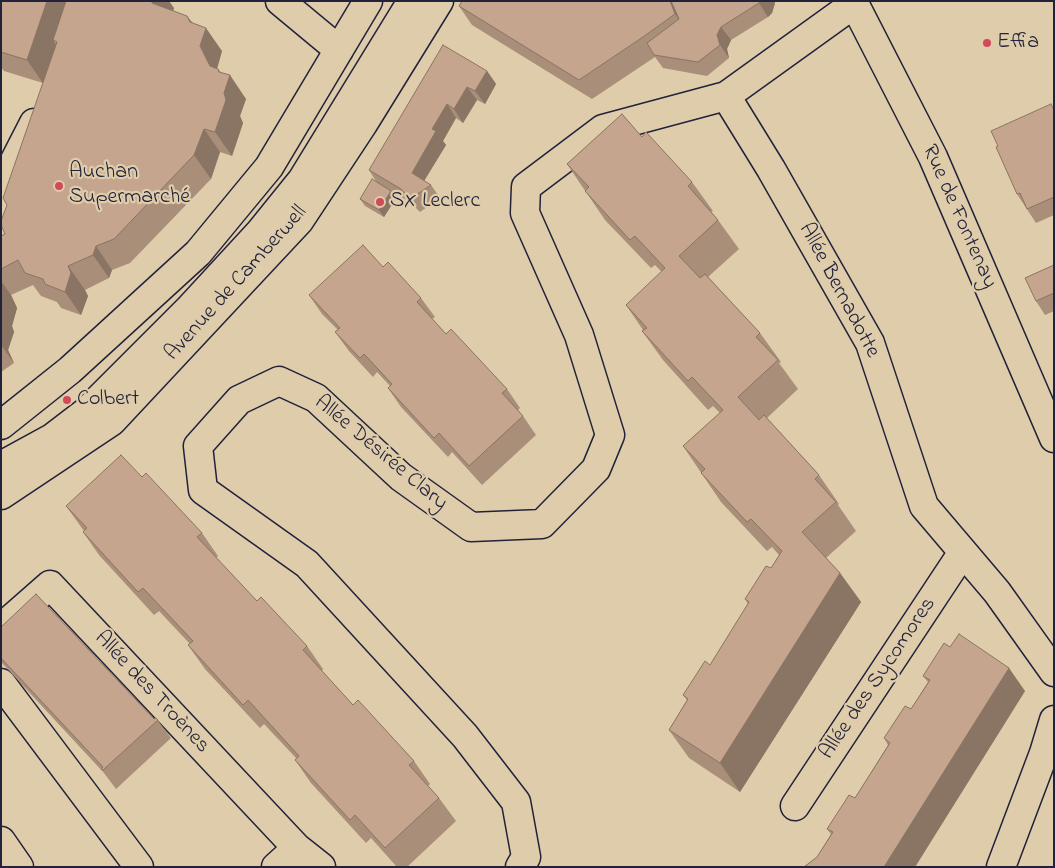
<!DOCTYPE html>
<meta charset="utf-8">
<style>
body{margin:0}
#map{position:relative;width:1055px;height:868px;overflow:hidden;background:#deccaa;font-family:"Indie Flower",sans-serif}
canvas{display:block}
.frame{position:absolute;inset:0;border:2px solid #22223b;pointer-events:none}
</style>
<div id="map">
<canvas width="1055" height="868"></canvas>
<div class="frame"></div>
</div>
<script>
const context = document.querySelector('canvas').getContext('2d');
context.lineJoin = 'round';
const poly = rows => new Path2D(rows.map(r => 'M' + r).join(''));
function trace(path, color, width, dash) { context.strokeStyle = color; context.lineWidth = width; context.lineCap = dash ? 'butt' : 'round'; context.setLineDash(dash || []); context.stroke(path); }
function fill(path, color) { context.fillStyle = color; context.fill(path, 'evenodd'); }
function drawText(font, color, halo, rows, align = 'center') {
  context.font = font + ' "Indie Flower",sans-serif'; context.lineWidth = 4.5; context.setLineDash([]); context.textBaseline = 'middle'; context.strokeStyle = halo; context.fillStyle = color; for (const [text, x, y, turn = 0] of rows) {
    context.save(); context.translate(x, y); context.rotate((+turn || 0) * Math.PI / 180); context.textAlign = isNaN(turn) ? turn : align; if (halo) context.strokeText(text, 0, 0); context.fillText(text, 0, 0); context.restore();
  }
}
const minor = poly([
 [280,1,339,50],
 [854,4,726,96,771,169,870,343,924,506,997,592,1054,672],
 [1,205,9,172,34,123],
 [1,425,70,370,198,253,269,167,368,1],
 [1,628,50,585,297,848,321,867],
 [1,683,139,867],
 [795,806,963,552],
 [1,841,19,867],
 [276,867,297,848],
 [520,867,526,857,516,802,465,736,307,564,203,490,198,446,239,400,279,381,316,398,401,477,471,527,542,524,596,469,610,435,579,335,525,213,526,187,603,129,726,96],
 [1001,867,1044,753,1054,720]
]);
const major = poly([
 [853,1,933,157,1054,438],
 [1,466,52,438,86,412,189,309,260,232,302,180,412,1],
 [1,495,112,421,299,221,363,124,439,1]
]);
trace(minor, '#22223b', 31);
trace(major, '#22223b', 31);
trace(minor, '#deccaa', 28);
trace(major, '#deccaa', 28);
fill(poly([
 [1,1,174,8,173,11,187,16,192,22,222,51,217,68,246,99,240,116,243,123,232,156,220,152,211,179,130,263,112,270,109,278,85,290,88,296,81,315,61,308,57,302,41,296,33,285,11,295,17,308,12,326,14,332,8,350,14,363,1,372,1,236,5,234,7,205,43,83,4,71,1,67],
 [462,1,774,1,775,3,772,13,768,17,731,40,727,49,729,58,707,76,663,68,655,57,592,99,472,25,459,6],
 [487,71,496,84,485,104,477,100,463,123,456,118,443,141,446,145,424,181,431,185,440,198,420,212,410,202,391,191,396,198,384,217,365,206,360,199,377,183,369,170],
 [1054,108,1054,215,1036,223,1017,194,998,146],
 [642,137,692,182,713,211,711,212,718,220,739,249,708,277,760,333,781,362,779,363,798,389,767,418,819,475,839,504,838,505,856,531,826,558,840,573,861,602,740,792,689,758,669,730,687,700,683,695,710,665,748,604,745,599,771,568,779,555,772,547,767,551,721,502,683,446,720,413,713,406,708,410,663,360,642,331,643,330,626,305,662,272,655,265,651,268,605,220,567,164],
 [1054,265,1054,311,1045,315,1036,301],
 [383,267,421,298,435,317,432,319,446,334,507,389,520,408,518,410,523,416,536,435,482,485,452,452,448,457,401,407,388,388,390,386,377,372,373,377,349,351,335,332,338,330,322,314,309,295],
 [142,477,202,533,218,556,216,558,257,601,307,646,323,669,322,671,353,705,414,761,430,784,428,786,439,798,456,821,407,867,397,867,371,838,366,843,311,783,295,760,296,758,264,724,260,728,205,669,188,645,190,644,159,611,154,615,99,555,83,532,84,531,66,506],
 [1,627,154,719,156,718,171,738,116,789,104,773,1,662],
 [923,676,1025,691,915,867,804,867,817,857,831,834,827,829,855,798,888,745,884,738,911,709,928,682]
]), '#a98e79');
fill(poly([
 [47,1,71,1,53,40,56,45,43,83,27,60],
 [152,1,169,1,174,8,168,26,152,3],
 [670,1,675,1,689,33,675,14],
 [761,1,774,1,775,3,772,13,768,17,759,3],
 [187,16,203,38,206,28,222,51,217,69,219,72,218,69,227,82,230,75,246,99,240,116,243,123,232,156,215,132,210,66],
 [721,27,731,40,727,49,729,58,720,45,717,35],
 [487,71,496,84,485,104,475,91],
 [467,87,477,100,463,123,454,109],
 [447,104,456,118,443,141,446,145,421,186,412,173,432,129],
 [204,129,220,152,211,179,194,155],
 [391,191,396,198,384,217,379,210],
 [96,246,112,270,109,278,93,255],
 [68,266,85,290,88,296,81,315,65,292],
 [1,281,11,295,17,308,12,326,14,332,8,350,14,363,1,345],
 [840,573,861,602,740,792,720,763],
 [1009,668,1025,691,915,867,884,867]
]), '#8a7463');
const building = poly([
 [1,1,47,1,27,60,1,52,1,1],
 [66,1,152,1,152,3,187,16,190,22,206,28,200,46,210,66,218,69,219,72,230,75,224,93,226,100,215,132,204,129,194,155,114,239,96,246,93,255,68,266,71,273,65,292,45,284,43,279,25,273,18,260,1,269,1,236,5,234,1,225,1,221,7,205,3,198,57,42,53,40,66,1],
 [462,1,670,1,675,14,643,37,579,80,459,6,462,1],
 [671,1,761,1,759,3,721,27,717,35,720,45,698,62,654,55,647,43,679,19,671,1],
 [443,45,487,71,475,91,467,87,454,109,447,104,432,129,436,131,412,173,431,185,410,199,401,189,369,170,443,45],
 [1051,104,1054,110,1054,197,1027,209,1020,193,1017,194,996,147,998,146,991,131,1051,104],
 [622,114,642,137,646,132,692,182,688,186,718,220,679,256,700,278,705,274,760,333,756,337,778,360,738,397,759,420,764,415,819,475,815,479,836,502,802,532,840,573,720,763,669,730,688,699,683,695,705,661,710,665,749,602,745,599,766,566,771,568,782,551,751,519,747,522,701,473,705,469,683,446,723,410,692,377,688,381,642,331,647,328,626,305,665,268,635,236,630,240,585,191,589,187,567,164,622,114],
 [372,179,391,191,379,210,360,199,372,179],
 [363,245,383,267,388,262,421,298,417,302,446,334,451,329,507,389,502,393,523,416,469,466,439,433,434,438,388,388,392,384,364,354,360,358,335,332,340,328,309,295,363,245],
 [1054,265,1054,293,1036,301,1025,278,1054,265],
 [121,455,142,477,146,473,202,533,197,537,257,601,261,597,307,646,303,650,353,705,358,700,414,761,409,765,439,798,385,848,355,815,350,820,295,760,299,756,248,700,243,705,188,645,193,641,143,588,138,592,83,532,87,528,66,506,121,455],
 [36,594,154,719,156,718,158,720,103,770,101,769,103,767,1,658,1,627,36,594],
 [959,634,1009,668,884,867,804,867,817,857,833,832,827,829,849,795,855,798,890,743,884,738,905,706,911,709,930,680,923,676,944,643,950,647,959,634]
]);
fill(building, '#c5a58d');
trace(building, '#8a7463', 1);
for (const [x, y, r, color] of [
 [987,43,5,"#d1495b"],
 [59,186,5,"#d1495b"],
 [380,202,5,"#d1495b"],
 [67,400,5,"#d1495b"]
]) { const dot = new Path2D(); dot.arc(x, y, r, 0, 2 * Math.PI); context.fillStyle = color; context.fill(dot); trace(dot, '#deccaa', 2); }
drawText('22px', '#22223b', '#deccaa', [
 ["Effia",997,43],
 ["Auchan",69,173],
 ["Supermarché",69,198],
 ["SX Leclerc",390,202],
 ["Colbert",77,400]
], 'left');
drawText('22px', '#22223b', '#deccaa', [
 ["Rue de Fontenay",958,217,66],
 ["Avenue de Camberwell",237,284,-48],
 ["Allée Bernadotte",838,291,62],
 ["Allée Désirée Clary",380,454,40],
 ["Allée des Sycomores",879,679,-56],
 ["Allée des Troènes",151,693,47]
]);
</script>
